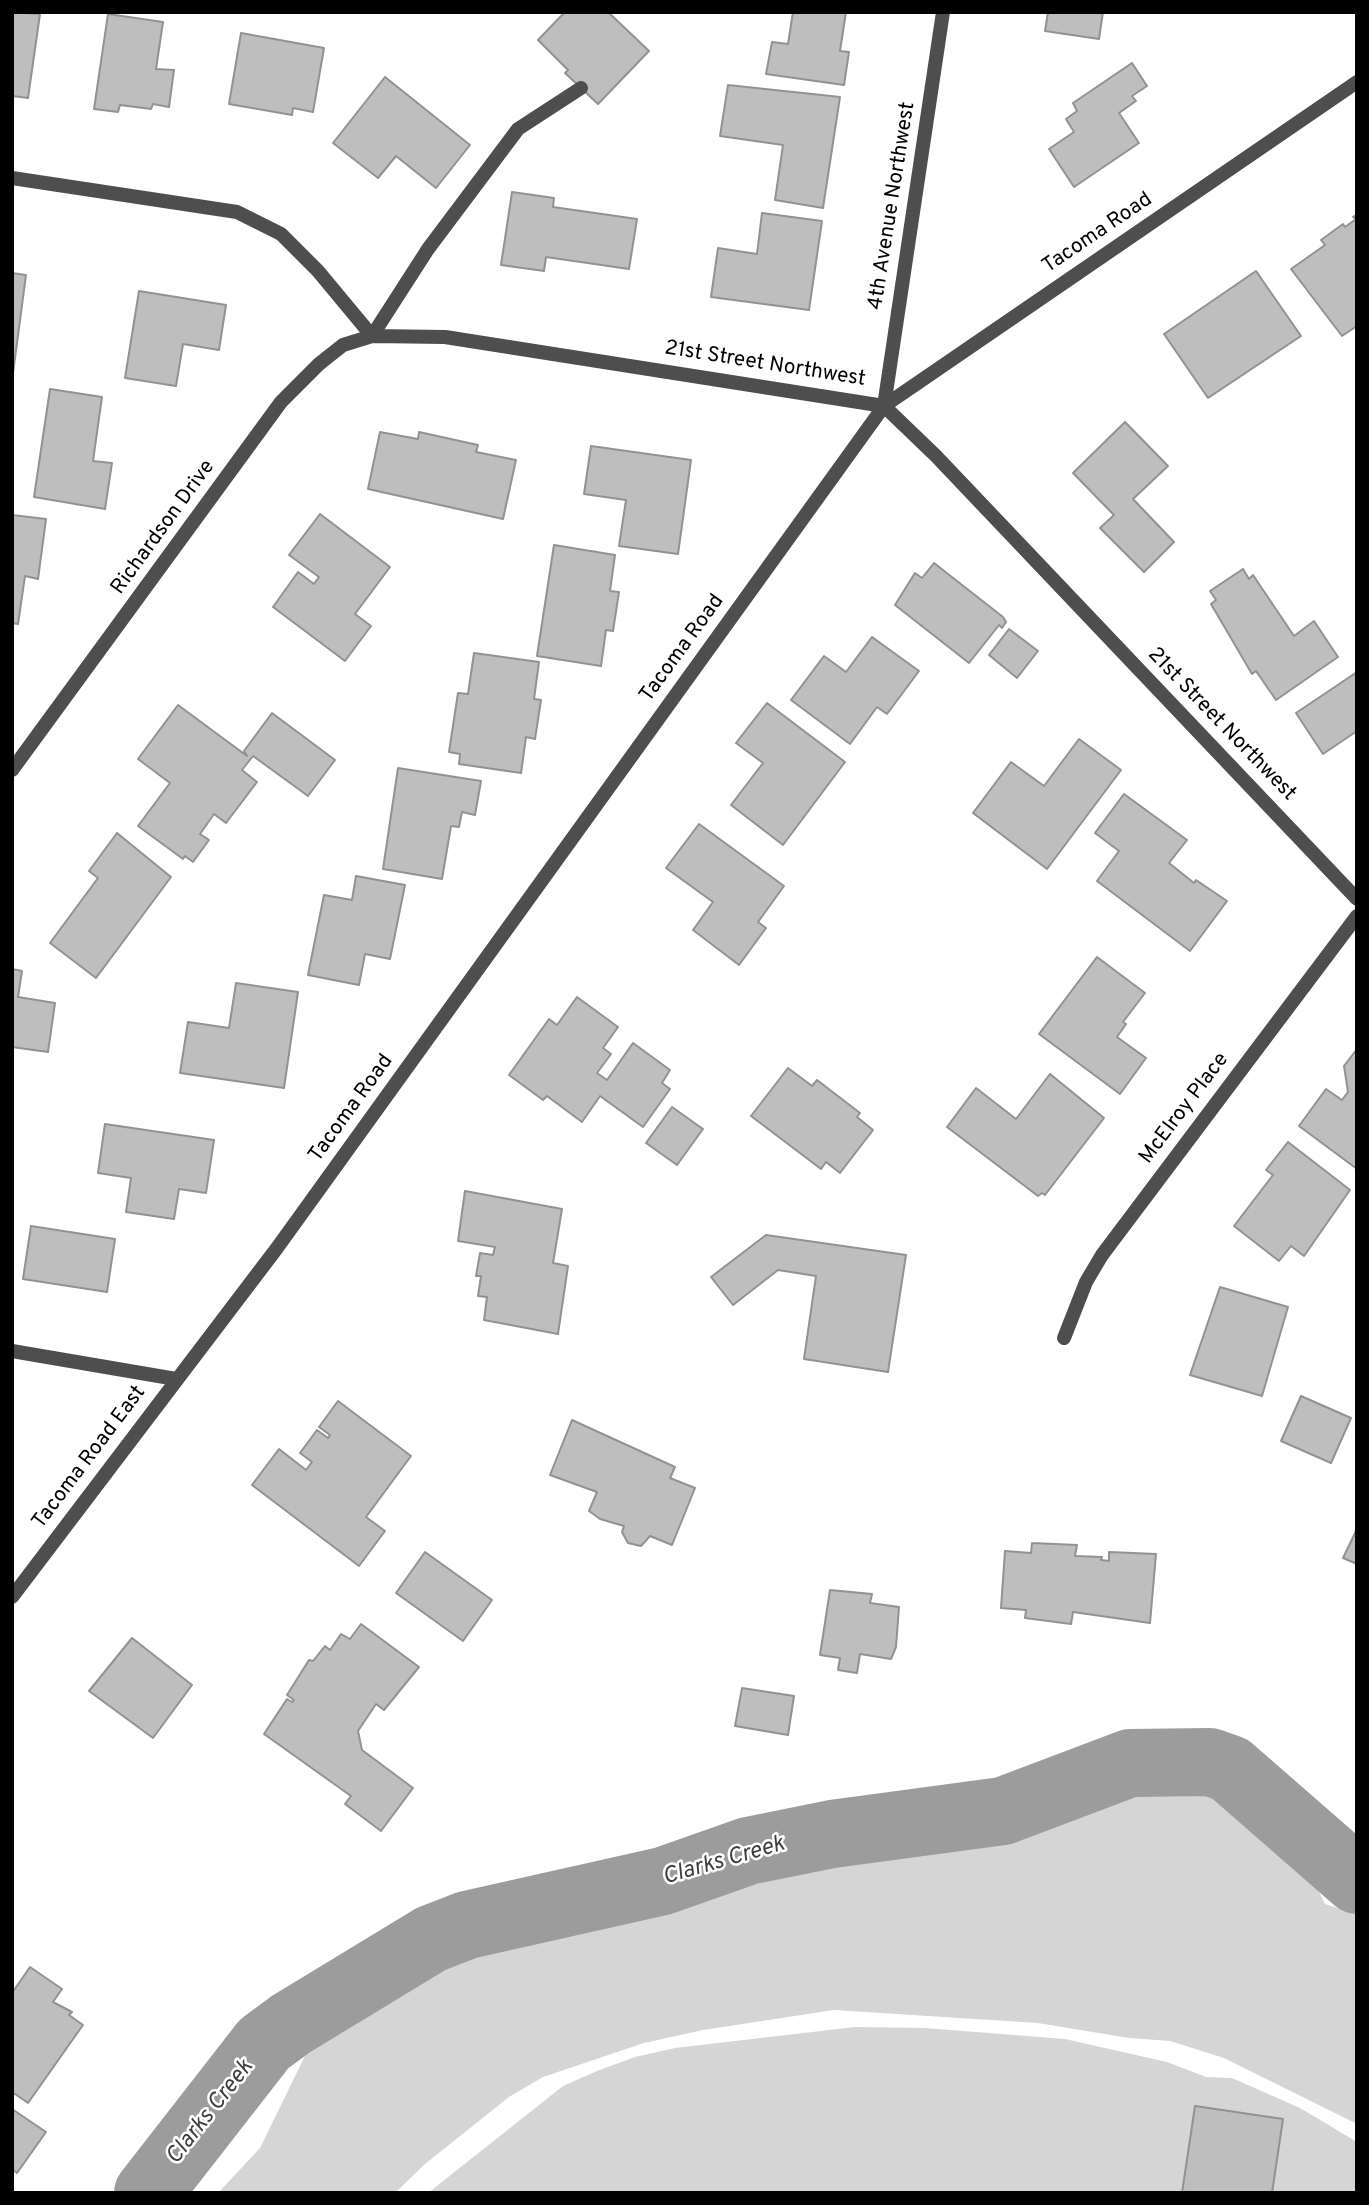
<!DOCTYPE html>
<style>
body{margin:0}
#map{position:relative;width:1369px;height:2205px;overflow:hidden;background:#fff;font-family:Overpass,sans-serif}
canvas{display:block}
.frame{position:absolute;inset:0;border:14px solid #000;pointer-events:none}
</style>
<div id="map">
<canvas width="1369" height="2205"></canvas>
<div class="frame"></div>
</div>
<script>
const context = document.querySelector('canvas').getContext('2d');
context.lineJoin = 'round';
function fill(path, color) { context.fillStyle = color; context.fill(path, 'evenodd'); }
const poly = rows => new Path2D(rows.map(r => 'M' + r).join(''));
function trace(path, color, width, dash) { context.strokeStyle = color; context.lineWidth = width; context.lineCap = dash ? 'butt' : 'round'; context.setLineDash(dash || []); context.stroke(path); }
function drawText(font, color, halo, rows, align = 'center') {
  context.font = font + ' Overpass,sans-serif'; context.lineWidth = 5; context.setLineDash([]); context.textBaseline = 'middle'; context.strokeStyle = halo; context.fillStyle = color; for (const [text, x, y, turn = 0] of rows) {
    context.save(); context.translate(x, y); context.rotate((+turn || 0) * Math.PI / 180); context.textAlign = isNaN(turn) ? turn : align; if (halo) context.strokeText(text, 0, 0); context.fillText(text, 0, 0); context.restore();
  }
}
fill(poly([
 [1182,1783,1216,1783,1267,1826,1307,1867,1325,1904,1357,1914,1357,2124,1224,2058,1170,2041,1129,2038,1038,2023,834,2010,703,2030,644,2043,543,2077,509,2097,425,2164,395,2193,218,2193,260,2148,326,2013,412,1962,699,1886,758,1884,803,1863,903,1841,1000,1831,1120,1791],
 [855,2027,925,2028,1065,2039,1167,2062,1206,2077,1232,2078,1300,2108,1357,2142,1357,2193,428,2193,563,2086,597,2071,635,2057,675,2048]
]), '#d5d5d5');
trace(poly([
 [148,2193,264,2044,291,2024,431,1939,467,1925,663,1881,748,1851,832,1834,1003,1811,1130,1763,1210,1762,1230,1769,1357,1880]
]), '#9c9c9c', 68);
const building = poly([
 [12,12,40,14,28,98,12,96,12,12],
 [565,12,608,12,649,51,598,104,565,73,568,70,538,40,565,12],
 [793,12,846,12,840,51,849,52,844,85,766,74,772,42,788,44,793,12],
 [1048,12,1103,12,1099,39,1045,31,1048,12],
 [108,14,163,22,156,69,174,70,169,107,153,104,151,109,120,105,118,112,94,109,108,14],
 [241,33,324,48,313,112,293,108,292,115,229,104,241,33],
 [1132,63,1147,86,1132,96,1136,101,1119,113,1139,143,1074,187,1049,149,1074,132,1066,119,1077,111,1073,103,1132,63],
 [385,77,470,145,436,188,396,156,378,178,333,143,385,77],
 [728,85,840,97,823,208,775,200,783,145,720,136,728,85],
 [512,192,554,198,553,207,637,219,629,269,546,257,544,271,501,265,512,192],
 [762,213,822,221,809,310,711,297,718,248,757,254,762,213],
 [1357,215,1357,326,1342,336,1291,269,1325,245,1321,240,1343,224,1345,227,1356,219,1353,217,1357,215],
 [1256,271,1301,336,1208,398,1164,334,1256,271],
 [12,273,26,275,13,373,12,373,12,273],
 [139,291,226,305,219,350,183,344,176,386,125,378,139,291],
 [50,389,102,397,93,461,112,463,105,509,34,497,50,389],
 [1125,422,1168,466,1133,499,1174,542,1144,572,1100,528,1114,515,1073,473,1125,422],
 [380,432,418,439,419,432,478,445,476,452,516,460,503,519,368,489,380,432],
 [591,446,691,460,678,554,619,546,626,500,584,494,591,446],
 [320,514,390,567,355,614,371,626,345,661,273,607,298,572,314,584,319,577,289,555,320,514],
 [12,515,46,519,38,579,25,576,18,624,12,623,12,515],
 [554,545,615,555,610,591,619,592,613,631,606,630,601,666,537,656,554,545],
 [934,563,1003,617,1006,622,1002,628,999,625,969,663,895,605,915,573,922,578,934,563],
 [1243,569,1249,579,1253,575,1294,636,1314,621,1338,657,1276,700,1256,671,1252,674,1211,604,1216,600,1210,591,1243,569],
 [1009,629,1038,651,1017,678,989,655,1009,629],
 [872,637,919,671,887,714,877,707,850,744,791,700,824,656,846,672,872,637],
 [474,653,539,662,534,699,541,700,535,739,526,737,521,773,459,764,460,754,449,752,458,693,468,694,474,653],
 [1357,672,1357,731,1323,754,1296,713,1357,672],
 [767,703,845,762,783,845,731,805,763,763,736,743,767,703],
 [178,705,247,756,244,751,272,713,335,760,308,796,253,756,242,770,257,782,226,823,214,814,200,834,209,840,193,862,185,856,183,859,138,826,170,783,138,759,178,705],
 [1079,739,1121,770,1047,869,973,813,1011,762,1044,786,1079,739],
 [398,768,481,781,475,815,462,812,459,827,451,826,442,879,383,869,398,768],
 [1124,794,1187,840,1169,863,1194,883,1196,880,1227,901,1190,951,1097,881,1119,851,1095,833,1124,794],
 [699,824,784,886,758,922,766,928,739,965,693,930,713,902,666,868,699,824],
 [117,833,171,877,96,978,50,943,98,878,89,871,117,833],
 [356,876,405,885,390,959,365,954,359,985,308,975,324,895,352,900,356,876],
 [1097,957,1145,993,1123,1022,1126,1024,1117,1037,1146,1058,1120,1094,1039,1034,1097,957],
 [12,969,22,971,18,997,55,1003,48,1052,12,1047,12,969],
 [236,983,298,992,284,1088,180,1073,188,1022,229,1028,236,983],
 [577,997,618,1027,603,1048,611,1054,597,1073,607,1080,633,1043,670,1070,662,1083,670,1089,643,1127,600,1096,582,1122,547,1096,543,1100,509,1075,549,1019,557,1025,577,997],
 [1357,1049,1357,1169,1299,1126,1326,1089,1342,1100,1348,1092,1344,1066,1357,1049],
 [788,1068,812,1086,817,1080,860,1113,857,1117,873,1130,840,1173,826,1162,821,1169,751,1116,788,1068],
 [1050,1074,1104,1118,1045,1195,1042,1193,1038,1196,947,1127,976,1088,1016,1119,1050,1074],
 [672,1107,703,1129,677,1165,646,1143,672,1107],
 [105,1124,214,1140,206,1193,179,1189,174,1219,126,1212,131,1178,98,1173,105,1124],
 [1288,1142,1350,1190,1304,1256,1291,1246,1279,1261,1234,1226,1273,1175,1266,1170,1288,1142],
 [465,1191,562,1209,553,1263,568,1266,558,1334,484,1320,487,1297,478,1296,481,1276,476,1276,480,1253,493,1255,495,1247,458,1241,465,1191],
 [31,1226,115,1239,107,1292,23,1279,31,1226],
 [766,1235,906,1255,888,1372,804,1359,816,1276,778,1270,733,1305,711,1277,766,1235],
 [1220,1287,1288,1307,1262,1396,1190,1375,1220,1287],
 [1301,1396,1351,1418,1331,1463,1281,1441,1301,1396],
 [338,1401,411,1456,366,1517,385,1531,359,1566,252,1485,279,1449,306,1470,312,1462,300,1453,317,1430,328,1438,330,1435,319,1427,338,1401],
 [572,1420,675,1467,670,1478,695,1488,672,1545,650,1536,641,1546,628,1543,622,1532,624,1526,600,1519,589,1511,597,1492,550,1475,572,1420],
 [1357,1529,1357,1564,1343,1558,1357,1529],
 [1032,1543,1077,1545,1075,1556,1102,1557,1101,1560,1109,1561,1109,1552,1156,1554,1150,1623,1073,1612,1071,1624,1025,1618,1026,1610,1001,1608,1005,1551,1031,1553,1032,1543],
 [425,1552,492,1600,463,1641,396,1593,425,1552],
 [830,1590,872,1594,870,1603,899,1607,896,1647,891,1659,860,1654,857,1673,838,1670,840,1658,820,1655,830,1590],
 [361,1624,419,1667,384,1710,376,1704,358,1731,362,1750,413,1788,381,1831,345,1804,351,1796,264,1734,287,1699,292,1702,294,1700,287,1695,309,1660,313,1661,325,1646,330,1650,341,1634,350,1639,361,1624],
 [132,1638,192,1685,153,1738,89,1691,132,1638],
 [742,1688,794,1696,788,1735,735,1726,742,1688],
 [30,1967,62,1989,53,2002,72,2012,69,2015,83,2025,28,2103,12,2092,12,1993,30,1967],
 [1195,2106,1283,2119,1272,2193,1182,2193,1195,2106],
 [12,2109,46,2132,17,2173,12,2169,12,2109]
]);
fill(building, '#bebebe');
trace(building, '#929292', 2);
trace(poly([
 [372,336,428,249,518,129,581,88]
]), '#4e4e4e', 14);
trace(poly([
 [12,178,237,212,281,234,318,271,372,336],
 [884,406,943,12],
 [12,770,281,402,319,364,343,345,372,336,445,337,884,406,936,456,1357,899],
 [1064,1338,1086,1282,1102,1255,1357,916],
 [12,1351,176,1379],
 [12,1597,277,1248,884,406,1357,82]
]), '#4e4e4e', 14);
drawText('21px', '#000', '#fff', [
 ["4th Avenue Northwest",893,206,-81],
 ["Tacoma Road",1098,234,-34],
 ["21st Street Northwest",765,365,9],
 ["Richardson Drive",164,528,-54],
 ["Tacoma Road",683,649,-54],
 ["21st Street Northwest",1221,725,46],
 ["Tacoma Road",352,1109,-54],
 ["McElroy Place",1185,1109,-53],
 ["Tacoma Road East",90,1458,-53]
]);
drawText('italic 23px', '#3d3d3d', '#fff', [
 ["Clarks Creek",724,1862,-16],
 ["Clarks Creek",211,2113,-52]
]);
</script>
